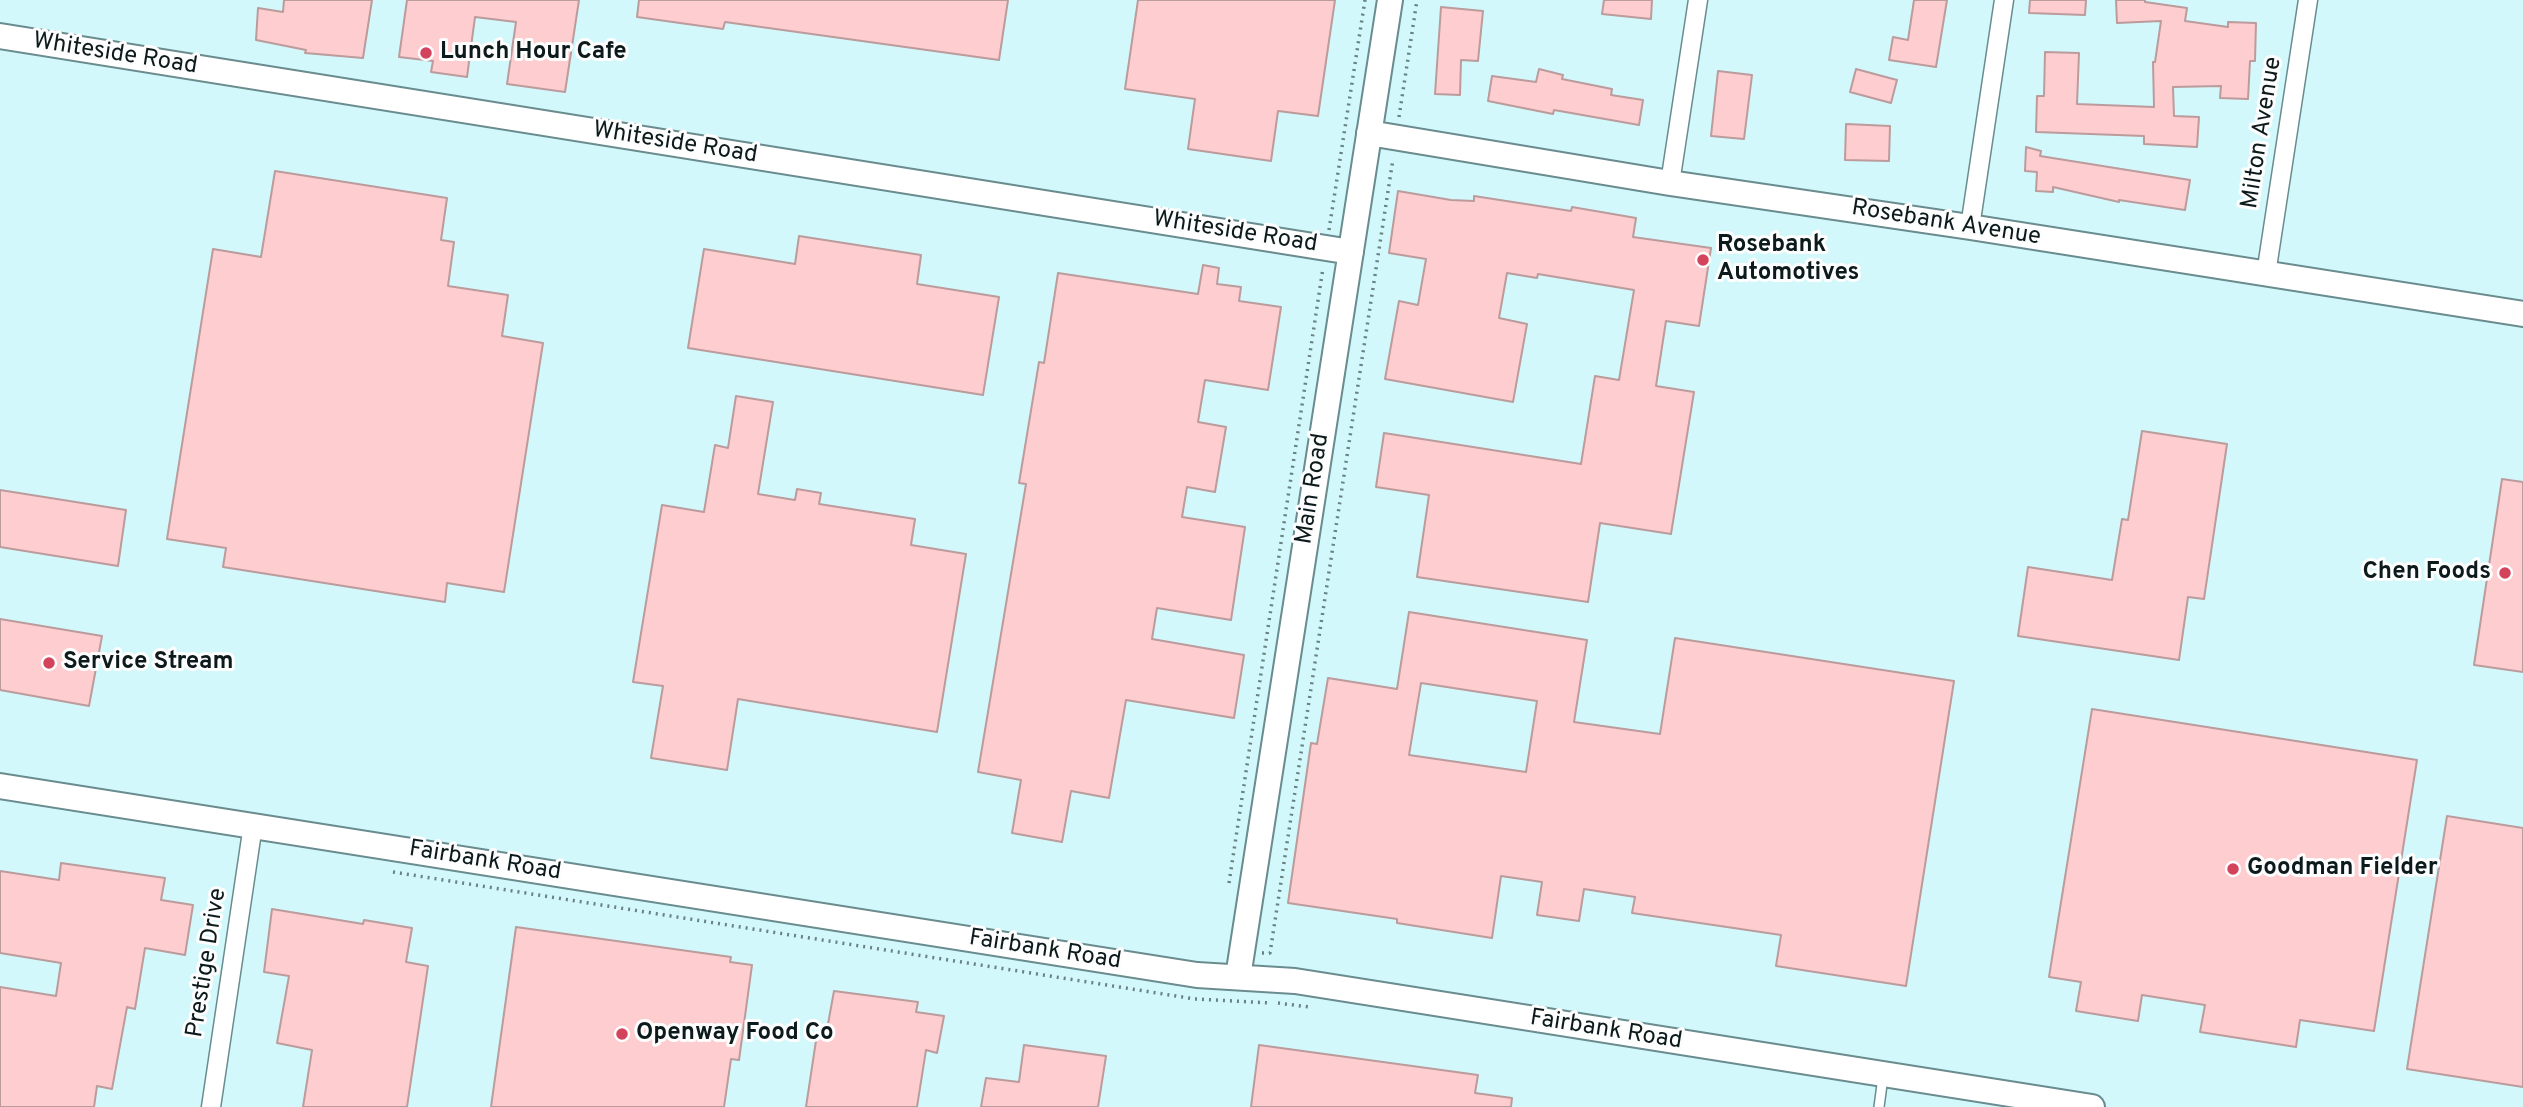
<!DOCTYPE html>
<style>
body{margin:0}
canvas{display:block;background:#d3f8fb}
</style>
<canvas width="2523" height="1107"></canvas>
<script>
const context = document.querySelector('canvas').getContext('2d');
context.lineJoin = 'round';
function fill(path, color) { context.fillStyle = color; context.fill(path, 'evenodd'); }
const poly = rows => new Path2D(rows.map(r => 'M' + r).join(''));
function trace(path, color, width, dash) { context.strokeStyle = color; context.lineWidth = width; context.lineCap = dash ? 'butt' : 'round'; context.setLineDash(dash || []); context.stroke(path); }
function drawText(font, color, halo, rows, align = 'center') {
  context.font = font + ' Overpass,sans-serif'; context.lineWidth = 6; context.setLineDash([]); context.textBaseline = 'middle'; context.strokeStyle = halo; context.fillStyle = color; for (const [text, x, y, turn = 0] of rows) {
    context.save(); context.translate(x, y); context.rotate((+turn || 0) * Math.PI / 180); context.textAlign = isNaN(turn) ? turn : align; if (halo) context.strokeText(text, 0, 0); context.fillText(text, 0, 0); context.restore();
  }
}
const building = poly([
 [284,0,372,0,363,58,305,53,306,50,256,40,258,8,283,12,284,0],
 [407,0,579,0,565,92,507,84,516,22,475,17,467,77,431,72,433,61,399,57,407,0],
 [639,0,1008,0,999,60,725,22,723,29,637,17,639,0],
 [1138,0,1335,0,1318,116,1278,111,1271,161,1188,149,1195,99,1125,89,1138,0],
 [1604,0,1652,0,1651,19,1602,14,1604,0],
 [1914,0,1947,0,1936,67,1889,60,1893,37,1908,40,1914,0],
 [2030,0,2086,0,2085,15,2029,13,2030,0],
 [2116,0,2145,0,2145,2,2187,8,2185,21,2228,27,2228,22,2256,23,2255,61,2250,61,2248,99,2220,98,2221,86,2173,87,2174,116,2199,117,2197,147,2144,144,2144,136,2036,132,2037,96,2044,96,2045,52,2079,53,2077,104,2154,107,2153,62,2155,62,2161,21,2117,23,2116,0],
 [1441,7,1483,11,1478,61,1461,60,1460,95,1435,94,1441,7],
 [1539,69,1563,75,1562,79,1612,89,1611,95,1643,100,1639,125,1554,110,1553,114,1488,101,1492,76,1536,82,1539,69],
 [1856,69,1897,80,1891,103,1850,92,1856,69],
 [1718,71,1752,75,1744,139,1711,136,1718,71],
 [1846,124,1890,126,1889,161,1845,160,1846,124],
 [2026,147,2041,151,2040,156,2190,180,2185,210,2119,200,2119,202,2053,187,2053,192,2036,191,2037,172,2025,171,2026,147],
 [275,171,447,198,441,240,454,242,448,286,508,295,502,336,543,343,504,592,447,583,445,602,223,567,226,548,167,539,213,249,261,257,275,171],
 [1398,191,1451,200,1474,201,1474,196,1571,211,1572,207,1636,218,1633,237,1711,248,1699,326,1666,321,1656,386,1694,392,1671,534,1600,523,1588,602,1417,577,1429,495,1376,487,1384,433,1581,464,1595,376,1619,380,1634,290,1538,274,1537,278,1507,273,1499,318,1527,324,1513,402,1385,379,1399,301,1418,305,1426,259,1389,253,1398,191],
 [799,236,921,255,917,284,999,297,983,395,688,348,704,249,795,264,799,236],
 [1203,265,1219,268,1217,284,1241,287,1239,301,1281,307,1268,390,1205,380,1198,422,1226,427,1215,492,1187,487,1182,517,1245,527,1231,620,1157,608,1152,639,1244,655,1234,718,1126,700,1109,798,1071,791,1062,842,1012,833,1021,780,978,772,1026,484,1019,483,1039,362,1044,363,1058,273,1198,294,1203,265],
 [736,396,773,402,758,494,795,500,797,489,821,493,819,504,915,519,911,545,966,554,937,732,738,699,727,770,651,758,663,686,633,682,662,505,704,512,715,445,728,448,736,396],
 [2142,431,2227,444,2204,599,2188,597,2179,660,2018,636,2028,567,2112,580,2122,519,2128,520,2142,431],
 [2502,479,2523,482,2523,672,2474,665,2502,479],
 [0,490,126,510,118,566,0,547,0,490],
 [1409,612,1587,640,1574,722,1660,734,1675,638,1954,681,1906,986,1776,966,1781,935,1632,913,1635,897,1584,889,1579,921,1537,915,1542,882,1501,876,1492,938,1397,923,1397,919,1288,903,1311,743,1317,744,1328,678,1397,689,1409,612],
 [1421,683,1537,701,1526,772,1409,755,1421,683],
 [0,619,102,636,89,706,0,690,0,619],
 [2092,709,2417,760,2374,1031,2300,1020,2296,1047,2200,1032,2205,1005,2142,995,2138,1021,2076,1011,2081,982,2049,977,2092,709],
 [2447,816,2523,828,2523,1087,2407,1069,2447,816],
 [61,863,165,878,161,900,193,905,185,955,145,948,135,1009,127,1007,112,1089,97,1086,94,1107,0,1107,0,987,56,996,61,963,0,953,0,871,59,880,61,863],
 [272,909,363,924,364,920,412,928,406,962,428,966,407,1107,303,1107,312,1050,277,1043,289,976,264,972,272,909],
 [516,927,731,957,730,962,752,965,739,1060,731,1059,724,1107,491,1107,516,927],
 [834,991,918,1002,916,1012,944,1016,937,1053,926,1050,917,1107,806,1107,817,1034,826,1035,834,991],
 [1024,1045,1106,1056,1098,1107,981,1107,986,1078,1019,1082,1024,1045],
 [1259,1045,1478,1075,1475,1093,1512,1098,1511,1107,1251,1107,1259,1045]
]);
fill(building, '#fecdd0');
trace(building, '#bb9b9c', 2);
const lane = poly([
 [1879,1107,1883,1077]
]);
const street = poly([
 [1670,183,1698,0],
 [1970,227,2004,0],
 [2266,274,2308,0],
 [211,1107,253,825]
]);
const secondary = poly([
 [0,36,1351,252],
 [1369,133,1670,183,1970,227,2523,314],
 [0,786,1197,975,1295,981,2092,1107],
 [1238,977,1390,0]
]);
trace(lane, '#6a8c8f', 12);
trace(street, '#6a8c8f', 21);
trace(secondary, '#6a8c8f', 28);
trace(poly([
 [1399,117,1417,0],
 [1329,230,1365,0],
 [393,872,1195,999,1271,1003],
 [1229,883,1323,268],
 [1262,953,1270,953,1393,159],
 [1278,1003,1309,1007]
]), '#688183', 3.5, [2, 5]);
trace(lane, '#fff', 9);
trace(street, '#fff', 18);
trace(secondary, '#fff', 24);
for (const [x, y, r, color] of [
 [426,53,7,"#d4435c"],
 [1703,260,7,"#d4435c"],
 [2505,573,7,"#d4435c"],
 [49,663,7,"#d4435c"],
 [2233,869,7,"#d4435c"],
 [622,1034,7,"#d4435c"]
]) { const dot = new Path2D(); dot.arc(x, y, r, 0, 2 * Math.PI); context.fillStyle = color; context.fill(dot); trace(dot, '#fdfdfd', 2.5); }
drawText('bold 24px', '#0c1a1b', '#fdfdfd', [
 ["Lunch Hour Cafe",440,53],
 ["Rosebank",1717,246],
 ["Automotives",1717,274],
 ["Chen Foods",2491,573,"right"],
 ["Service Stream",63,663],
 ["Goodman Fielder",2247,869],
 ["Openway Food Co",636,1034]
], 'left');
drawText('24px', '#0c1a1b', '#fdfdfd', [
 ["Whiteside Road",115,55,9],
 ["Milton Avenue",2263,133,-81],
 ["Whiteside Road",675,144,9],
 ["Rosebank Avenue",1946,224,9],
 ["Whiteside Road",1235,233,9],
 ["Main Road",1314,489,-81],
 ["Fairbank Road",485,862,9],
 ["Fairbank Road",1045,951,9],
 ["Prestige Drive",208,963,-81],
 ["Fairbank Road",1606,1031,9]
]);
</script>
